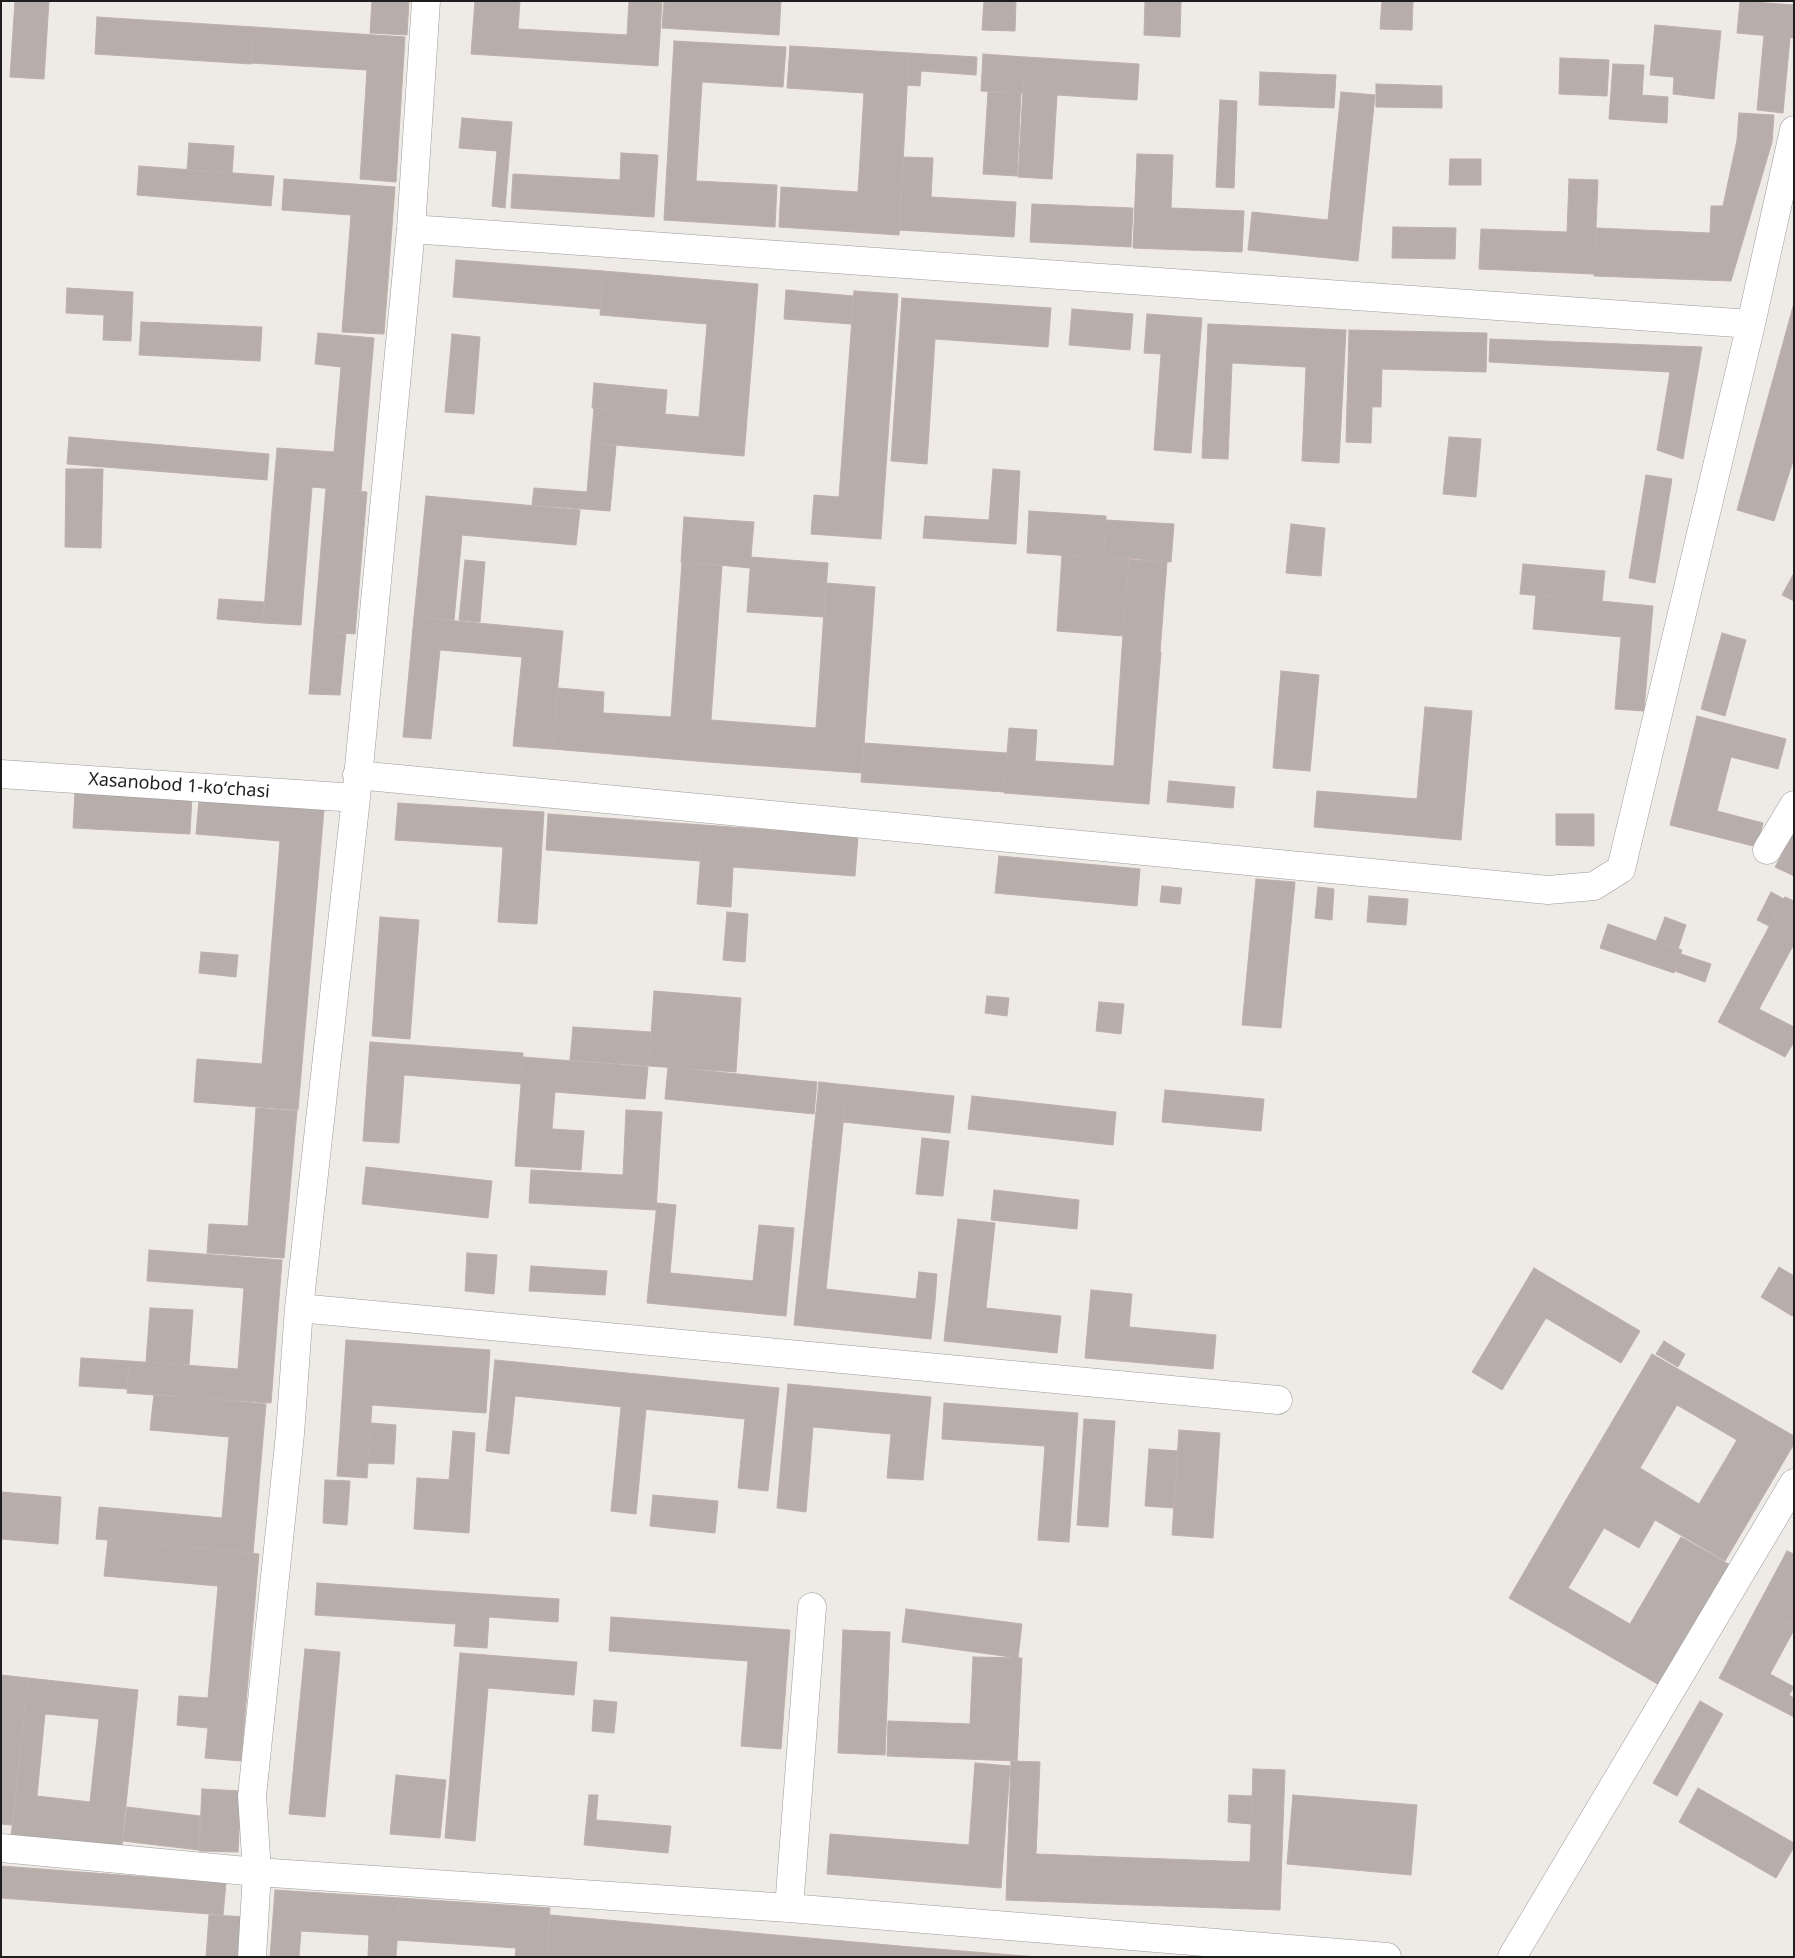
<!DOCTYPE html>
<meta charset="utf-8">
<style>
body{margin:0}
#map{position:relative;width:1795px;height:1958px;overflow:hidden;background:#eeeae5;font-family:"Noto Sans",sans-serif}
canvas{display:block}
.frame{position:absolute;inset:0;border:2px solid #1e1e1e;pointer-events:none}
</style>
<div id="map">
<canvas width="1795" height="1958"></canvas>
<div class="frame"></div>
</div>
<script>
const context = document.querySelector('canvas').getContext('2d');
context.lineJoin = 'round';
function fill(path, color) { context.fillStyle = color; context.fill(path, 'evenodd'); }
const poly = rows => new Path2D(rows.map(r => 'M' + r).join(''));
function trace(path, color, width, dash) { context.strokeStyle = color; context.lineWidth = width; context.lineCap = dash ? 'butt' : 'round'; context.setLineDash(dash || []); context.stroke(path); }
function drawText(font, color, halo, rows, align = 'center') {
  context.font = font + ' "Noto Sans",sans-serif'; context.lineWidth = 5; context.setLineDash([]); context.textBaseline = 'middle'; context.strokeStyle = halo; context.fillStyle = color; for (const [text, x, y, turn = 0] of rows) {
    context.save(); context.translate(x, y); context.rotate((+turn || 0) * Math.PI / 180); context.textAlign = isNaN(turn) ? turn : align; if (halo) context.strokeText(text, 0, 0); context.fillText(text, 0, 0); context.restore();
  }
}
const building = poly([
 [15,1,49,1,44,79,10,77,15,1],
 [372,1,409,1,407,35,370,33,372,1],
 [475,1,520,1,518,29,627,35,629,1,662,1,658,66,471,54,475,1],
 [664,1,781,1,779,35,662,28,664,1],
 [984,1,1016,1,1015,31,982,30,984,1],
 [1145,1,1181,1,1180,37,1144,35,1145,1],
 [1382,1,1413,1,1412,30,1380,29,1382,1],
 [1740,1,1794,5,1794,38,1737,33,1740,1],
 [97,17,254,27,251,64,95,54,97,17],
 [1655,25,1721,31,1714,99,1673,94,1674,77,1650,75,1655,25],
 [254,27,405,37,396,182,360,179,367,70,251,63,254,27],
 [1764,35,1790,38,1783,113,1757,110,1764,35],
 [674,41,786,47,783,87,702,82,696,181,777,185,775,227,664,220,674,41],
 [790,46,909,53,899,235,779,227,781,187,858,192,864,93,787,88,790,46],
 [909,53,977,57,976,75,921,71,920,86,907,85,909,53],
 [983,54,1025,57,1023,93,981,91,983,54],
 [1025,57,1139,64,1137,100,1057,95,1052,179,1018,177,1025,57],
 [1560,58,1609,60,1607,96,1559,94,1560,58],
 [1613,64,1644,65,1642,95,1668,97,1667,123,1609,119,1613,64],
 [1260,72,1336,75,1334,108,1259,105,1260,72],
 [1376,84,1442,86,1442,108,1376,107,1376,84],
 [988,92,1021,93,1017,176,983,174,988,92],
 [1341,92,1375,95,1358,261,1248,250,1252,212,1328,220,1341,92],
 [1220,100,1237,101,1234,188,1216,187,1220,100],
 [1739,113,1774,115,1772,142,1737,140,1739,113],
 [462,118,512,122,505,208,492,206,497,151,459,148,462,118],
 [1737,140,1772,142,1731,281,1594,276,1596,228,1710,233,1711,206,1723,206,1737,140],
 [189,143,234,146,232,173,187,170,189,143],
 [621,153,658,155,654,217,511,208,513,174,620,180,621,153],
 [1137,154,1173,155,1171,208,1244,211,1242,252,1133,248,1137,154],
 [903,157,933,158,931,197,1016,202,1014,237,899,230,903,157],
 [1450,159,1481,159,1481,185,1449,185,1450,159],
 [139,166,274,176,271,206,137,195,139,166],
 [284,179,395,187,384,334,342,332,351,215,282,210,284,179],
 [1569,179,1598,180,1594,274,1479,269,1481,229,1567,232,1569,179],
 [1032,204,1133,208,1131,247,1030,242,1032,204],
 [1393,227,1456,228,1455,259,1392,258,1393,227],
 [456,260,603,271,601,309,453,297,456,260],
 [603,271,758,284,744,456,591,443,594,408,699,417,707,324,600,315,603,271],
 [67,288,133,292,131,341,103,340,104,315,66,313,67,288],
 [786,290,853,296,851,324,784,319,786,290],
 [854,291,898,294,881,539,811,534,814,495,839,497,854,291],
 [902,298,1051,308,1048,347,935,339,927,464,891,461,902,298],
 [1794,303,1794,458,1774,521,1737,510,1794,303],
 [1072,309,1133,314,1130,350,1069,345,1072,309],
 [1147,314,1202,318,1191,453,1154,450,1161,354,1144,353,1147,314],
 [141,322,262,327,260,361,139,355,141,322],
 [1208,324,1346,330,1339,463,1302,461,1306,367,1232,363,1228,459,1202,458,1208,324],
 [1349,330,1487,333,1486,372,1382,369,1381,407,1347,406,1349,330],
 [318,333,374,338,361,491,274,484,277,448,334,452,341,367,315,364,318,333],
 [452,334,480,337,474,414,445,412,452,334],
 [1490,339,1702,347,1683,459,1657,450,1670,372,1489,362,1490,339],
 [594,383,667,390,665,414,592,408,594,383],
 [1347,406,1372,407,1371,443,1346,442,1347,406],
 [69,437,269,454,267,480,67,464,69,437],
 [1449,437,1481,439,1476,497,1443,494,1449,437],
 [591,443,616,446,610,511,532,505,534,488,587,492,591,443],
 [66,469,103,469,101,548,65,547,66,469],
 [993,469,1020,471,1016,544,923,538,925,516,989,520,993,469],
 [1646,475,1672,479,1655,583,1629,578,1646,475],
 [274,484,312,487,301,625,263,623,274,484],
 [326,488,367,492,355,634,314,631,326,488],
 [426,496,580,510,576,545,462,535,454,620,414,617,426,496],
 [1029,511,1106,516,1104,558,1027,553,1029,511],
 [684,517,723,520,719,565,681,562,684,517],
 [723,520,754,522,750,568,719,565,723,520],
 [1106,520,1174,524,1171,562,1104,558,1106,520],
 [1291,524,1325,528,1321,576,1286,573,1291,524],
 [1062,555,1129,560,1123,636,1057,631,1062,555],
 [751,557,828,563,824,617,747,612,751,557],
 [1129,558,1167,562,1160,652,1122,649,1129,558],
 [465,560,485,562,480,622,459,620,465,560],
 [682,562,722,566,708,762,552,749,558,688,604,692,603,713,671,717,682,562],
 [1523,564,1605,571,1602,601,1520,594,1523,564],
 [1794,573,1794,601,1782,595,1794,573],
 [826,583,875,587,862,773,708,762,711,720,816,728,826,583],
 [1536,595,1653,606,1644,711,1615,709,1621,637,1533,629,1536,595],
 [219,599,264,602,263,623,217,619,219,599],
 [414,617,563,631,552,749,513,746,522,657,440,650,431,739,403,737,414,617],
 [314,631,346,633,340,695,309,694,314,631],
 [1722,633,1746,640,1725,716,1701,709,1722,633],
 [1122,649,1161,652,1149,804,1004,793,1009,728,1037,730,1035,761,1114,766,1122,649],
 [1281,671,1319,675,1310,771,1273,768,1281,671],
 [1425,707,1472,711,1461,840,1314,827,1317,791,1417,799,1425,707],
 [1697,716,1786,739,1778,769,1731,757,1717,811,1763,823,1757,847,1670,825,1697,716],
 [864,743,1007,753,1004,792,861,782,864,743],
 [1169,781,1235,787,1233,808,1167,802,1169,781],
 [75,791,192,796,190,834,73,828,75,791],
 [199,800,324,810,298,1110,194,1102,197,1059,262,1064,280,841,196,834,199,800],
 [398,803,544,812,537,924,498,922,503,847,395,840,398,803],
 [548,814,703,825,700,861,546,850,548,814],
 [1556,814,1594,814,1594,846,1556,845,1556,814],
 [703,825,858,836,855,876,733,867,731,907,697,904,703,825],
 [1794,832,1794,876,1775,867,1794,832],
 [999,856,1140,869,1137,906,995,893,999,856],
 [1256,879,1295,882,1281,1028,1242,1025,1256,879],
 [1162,886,1182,888,1180,904,1160,902,1162,886],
 [1318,887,1334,889,1332,920,1315,918,1318,887],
 [1771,892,1784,899,1769,926,1757,920,1771,892],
 [1369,896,1408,899,1406,925,1367,922,1369,896],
 [1785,897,1794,901,1794,944,1759,1009,1794,1027,1794,1042,1785,1057,1718,1022,1785,897],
 [727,912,748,914,745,962,723,960,727,912],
 [380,917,419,920,410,1039,372,1036,380,917],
 [1665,917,1686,925,1678,949,1656,941,1665,917],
 [1608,924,1682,950,1674,973,1600,948,1608,924],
 [201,952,238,955,236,977,199,973,201,952],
 [1681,954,1711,964,1705,982,1675,971,1681,954],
 [654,991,741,998,736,1072,649,1066,654,991],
 [987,996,1009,998,1007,1016,985,1013,987,996],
 [1099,1002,1124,1004,1121,1034,1096,1031,1099,1002],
 [573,1027,651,1032,649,1066,570,1060,573,1027],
 [370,1042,523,1053,521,1084,404,1075,399,1143,363,1141,370,1042],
 [523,1057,648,1067,645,1099,555,1092,552,1129,584,1131,581,1170,515,1166,523,1057],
 [668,1067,817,1082,814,1114,665,1099,668,1067],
 [819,1082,847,1085,826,1289,935,1301,931,1339,794,1325,819,1082],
 [847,1085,954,1096,950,1133,843,1122,847,1085],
 [1165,1090,1264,1099,1261,1131,1162,1122,1165,1090],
 [972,1096,1116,1112,1113,1145,968,1129,972,1096],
 [256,1108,297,1111,284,1258,207,1253,209,1224,248,1226,256,1108],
 [626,1110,662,1112,656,1210,529,1203,531,1170,623,1175,626,1110],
 [922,1138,949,1141,943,1196,916,1194,922,1138],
 [366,1167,492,1181,488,1218,362,1204,366,1167],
 [994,1190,1079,1200,1077,1229,991,1220,994,1190],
 [657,1203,676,1205,670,1273,753,1281,759,1225,794,1228,786,1316,647,1303,657,1203],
 [958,1219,995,1223,986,1308,1061,1316,1057,1353,944,1341,958,1219],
 [149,1250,282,1260,271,1403,127,1393,129,1361,238,1369,244,1288,147,1281,149,1250],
 [467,1253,497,1255,494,1294,465,1291,467,1253],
 [531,1266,607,1271,605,1295,529,1291,531,1266],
 [1779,1267,1794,1276,1794,1314,1792,1316,1761,1297,1779,1267],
 [1534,1268,1640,1331,1621,1363,1546,1318,1502,1390,1472,1372,1534,1268],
 [919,1272,937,1274,935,1301,916,1299,919,1272],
 [1091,1290,1132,1294,1129,1327,1216,1335,1213,1369,1085,1358,1091,1290],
 [150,1308,193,1310,189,1365,146,1362,150,1308],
 [346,1340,490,1350,486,1413,372,1405,367,1478,337,1476,346,1340],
 [1664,1341,1685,1354,1678,1367,1656,1354,1664,1341],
 [1652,1354,1794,1436,1794,1444,1725,1561,1580,1476,1652,1354],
 [1677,1405,1737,1440,1699,1504,1640,1468,1677,1405],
 [81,1358,129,1361,127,1389,79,1386,81,1358],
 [495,1360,647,1375,643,1409,515,1396,509,1454,486,1451,495,1360],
 [647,1375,779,1388,768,1491,738,1488,745,1419,643,1409,647,1375],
 [788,1384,931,1397,923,1480,887,1478,891,1434,813,1427,806,1512,777,1508,788,1384],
 [154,1394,266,1404,253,1553,96,1539,99,1507,222,1518,229,1437,150,1430,154,1394],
 [944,1403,1078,1413,1069,1542,1038,1540,1045,1446,942,1439,944,1403],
 [621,1407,646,1409,636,1514,611,1511,621,1407],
 [1084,1419,1115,1421,1108,1527,1077,1525,1084,1419],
 [371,1423,396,1425,394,1464,368,1463,371,1423],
 [1179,1430,1220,1433,1213,1538,1172,1535,1179,1430],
 [453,1431,475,1433,472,1481,449,1480,453,1431],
 [1149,1449,1178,1451,1174,1508,1145,1506,1149,1449],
 [1580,1476,1655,1520,1639,1548,1604,1528,1568,1588,1630,1624,1681,1537,1732,1566,1661,1686,1509,1598,1580,1476],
 [417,1478,472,1481,469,1533,414,1529,417,1478],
 [325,1480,350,1481,347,1525,323,1523,325,1480],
 [1,1492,61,1497,58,1544,1,1539,1,1492],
 [653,1495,718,1501,715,1533,650,1526,653,1495],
 [108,1540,259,1554,241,1761,205,1758,208,1728,177,1725,179,1696,208,1698,218,1586,104,1576,108,1540],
 [1787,1551,1794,1554,1793,1626,1757,1607,1787,1551],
 [317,1583,559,1599,558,1622,489,1617,487,1648,454,1646,456,1624,315,1615,317,1583],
 [1757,1607,1794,1626,1794,1630,1770,1674,1794,1687,1789,1695,1794,1698,1794,1717,1719,1678,1757,1607],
 [906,1609,1022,1624,1018,1658,902,1642,906,1609],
 [611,1617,790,1630,781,1749,741,1746,748,1661,609,1651,611,1617],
 [843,1630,890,1632,885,1755,838,1753,843,1630],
 [305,1649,340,1652,325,1817,289,1814,305,1649],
 [460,1653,577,1662,574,1695,488,1688,475,1841,445,1838,460,1653],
 [973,1657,1022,1658,1017,1761,887,1756,888,1721,970,1724,973,1657],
 [1,1675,28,1678,12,1825,1,1824,1,1675],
 [28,1678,138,1690,124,1824,14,1813,28,1678],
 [45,1714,99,1719,90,1802,37,1796,45,1714],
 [594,1700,617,1702,614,1733,592,1731,594,1700],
 [1700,1701,1723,1714,1677,1796,1653,1783,1700,1701],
 [1011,1761,1040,1762,1036,1854,1139,1858,1137,1905,1006,1900,1011,1761],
 [975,1763,1010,1766,1001,1888,827,1874,830,1834,969,1845,975,1763],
 [1253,1769,1285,1770,1280,1910,1137,1905,1139,1858,1250,1862,1253,1769],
 [396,1775,446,1780,440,1838,390,1834,396,1775],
 [1698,1788,1794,1843,1794,1847,1776,1878,1679,1822,1698,1788],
 [202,1789,241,1791,238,1852,199,1851,202,1789],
 [589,1795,598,1795,596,1820,671,1826,668,1853,584,1845,589,1795],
 [1229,1795,1252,1796,1251,1824,1228,1822,1229,1795],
 [1293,1795,1417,1805,1411,1875,1287,1864,1293,1795],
 [127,1807,200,1816,199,1850,123,1841,127,1807],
 [14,1813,124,1824,122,1847,11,1835,14,1813],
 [1,1866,226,1883,223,1915,1,1898,1,1866],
 [275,1890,400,1898,396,1957,368,1957,369,1935,301,1931,299,1957,270,1957,275,1890],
 [400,1898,550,1908,547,1957,515,1957,516,1948,397,1940,400,1898],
 [209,1915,250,1917,247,1957,206,1957,209,1915],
 [550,1915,911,1947,910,1957,547,1957,550,1915],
 [911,1947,1038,1957,910,1957,911,1947]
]);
fill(building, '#b7aeab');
trace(building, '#bfaea9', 1);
const minor = poly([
 [411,229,1751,324],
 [1,774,356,798],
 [357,775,1548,890,1594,886,1621,869,1751,324,1794,130],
 [1767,850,1794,805],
 [299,1308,1278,1400],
 [1,1848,257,1872,789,1908,1387,1957],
 [789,1908,812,1607],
 [252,1957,257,1872,252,1796,290,1434,299,1308,356,798,411,229,426,1],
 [1512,1957,1794,1483]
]);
trace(minor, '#9b9b9b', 29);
trace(minor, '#fff', 28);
drawText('18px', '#1e1e1e', '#fff', [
 ["Xasanobod 1-koʻchasi",179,786,4]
]);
</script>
